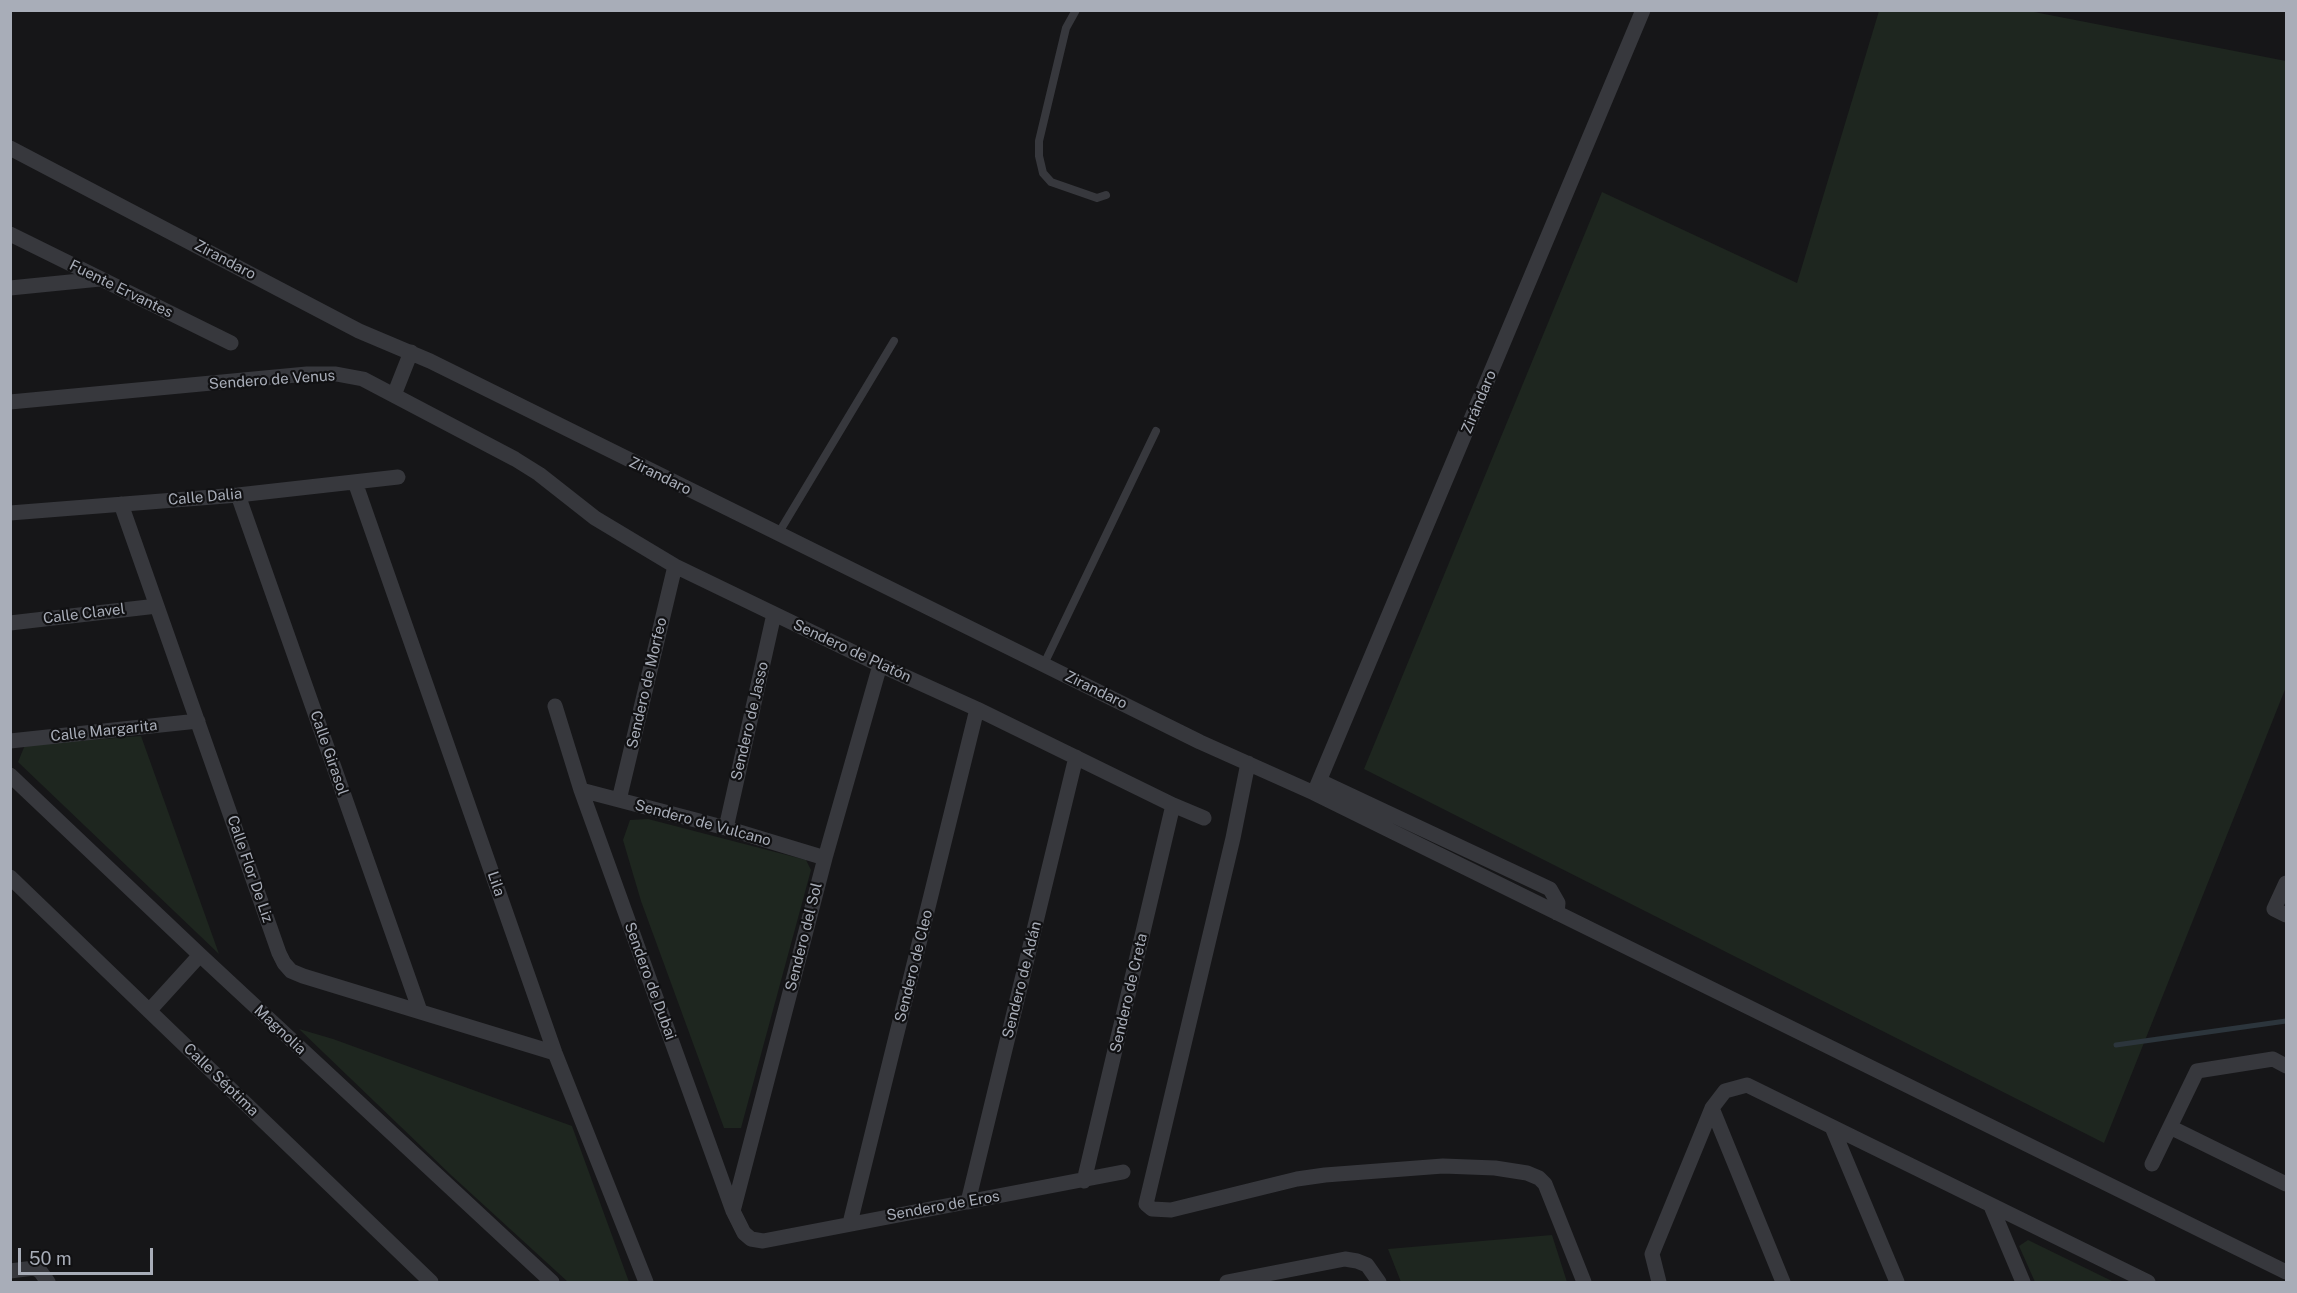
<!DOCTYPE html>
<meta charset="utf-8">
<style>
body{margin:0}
#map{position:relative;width:2297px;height:1293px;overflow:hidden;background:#161618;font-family:"Public Sans",sans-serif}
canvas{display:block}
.frame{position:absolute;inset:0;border:12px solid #a8adb8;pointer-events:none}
.scale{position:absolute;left:18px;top:1248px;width:135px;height:27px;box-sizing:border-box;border:3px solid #a8adb8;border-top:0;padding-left:8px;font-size:18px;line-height:21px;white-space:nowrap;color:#a8adb8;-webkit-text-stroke:4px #111113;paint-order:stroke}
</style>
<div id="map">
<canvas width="2297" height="1293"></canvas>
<div class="frame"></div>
<div class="scale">50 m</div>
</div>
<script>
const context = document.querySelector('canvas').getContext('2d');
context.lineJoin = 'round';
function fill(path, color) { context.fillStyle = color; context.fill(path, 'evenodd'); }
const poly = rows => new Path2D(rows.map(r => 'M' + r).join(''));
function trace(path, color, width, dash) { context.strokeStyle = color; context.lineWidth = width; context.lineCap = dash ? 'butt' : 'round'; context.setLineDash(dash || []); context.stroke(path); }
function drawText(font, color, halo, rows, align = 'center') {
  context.font = font + ' "Public Sans",sans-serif'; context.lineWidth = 4.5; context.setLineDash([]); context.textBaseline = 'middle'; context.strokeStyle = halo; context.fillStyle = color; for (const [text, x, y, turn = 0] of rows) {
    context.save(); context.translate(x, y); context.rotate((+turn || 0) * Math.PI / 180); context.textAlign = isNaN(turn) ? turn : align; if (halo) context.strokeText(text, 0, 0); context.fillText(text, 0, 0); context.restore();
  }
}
fill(poly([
 [1879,11,2029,11,2286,61,2286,687,2104,1143,1364,769,1602,192,1797,283],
 [141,736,219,954,18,762,25,745],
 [648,819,806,860,811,870,741,1128,724,1128,641,901,623,840,630,820],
 [299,1029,333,1039,572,1126,629,1282,568,1282,451,1175],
 [1552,1235,1567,1282,1401,1282,1388,1249],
 [2028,1240,2114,1282,2035,1282,2019,1246]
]), '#1e261f');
trace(poly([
 [2116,1045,2286,1021]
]), '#2c353c', 5);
trace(poly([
 [1076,10,1066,28,1039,141,1039,156,1043,173,1051,182,1097,198,1106,195],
 [778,534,894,341],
 [1044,664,1156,431]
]), '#37383d', 8);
trace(poly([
 [10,148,359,331,430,361,1200,742,1314,793,2286,1272],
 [10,234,231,343],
 [10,288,100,279],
 [394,395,411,352],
 [10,402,307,374,336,374,363,379,515,459,539,474,595,518,675,566,880,665,977,709,1173,805,1204,818],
 [355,482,555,1053,646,1282],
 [238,495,420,1011],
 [121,504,279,953,284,963,291,971,303,976,555,1053],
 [10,513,238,495,398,477],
 [10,623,157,606],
 [555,706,581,790,733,1211,744,1233,751,1239,763,1241,1123,1172],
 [10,741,198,721],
 [1248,763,1233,838,1146,1204,1152,1209,1171,1210,1297,1179,1325,1175,1443,1166,1495,1168,1527,1173,1539,1178,1545,1184,1584,1282],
 [10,775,200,955,552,1282],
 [1320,781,1550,889,1558,903,1557,913],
 [581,790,726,828,825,858],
 [1314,793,1643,10],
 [619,800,675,566],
 [726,828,774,614],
 [10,877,431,1282],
 [2286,883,2274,909,2286,915],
 [149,1011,200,955],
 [1712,1108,1783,1282],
 [1832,1127,1897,1282],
 [2170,1127,2286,1184],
 [2152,1164,2197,1071,2273,1059,2286,1066],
 [1084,1181,1173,805],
 [968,1202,1076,757],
 [1991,1206,2023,1282],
 [733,1211,825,858,880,665],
 [850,1223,977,709],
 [10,1271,34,1268,40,1271,48,1282],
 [1227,1282,1345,1259,1357,1261,1367,1265,1379,1282],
 [1659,1282,1652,1254,1712,1108,1725,1091,1747,1085,2148,1282]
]), '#37383d', 15);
drawText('15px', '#a8adb8', '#111113', [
 ["Zirandaro",225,260,28],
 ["Fuente Ervantes",121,289,26],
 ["Sendero de Venus",272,380,-4],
 ["Zirándaro",1479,402,-67],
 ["Zirandaro",660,476,26],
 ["Calle Dalia",205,497,-5],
 ["Calle Clavel",84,614,-7],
 ["Sendero de Platón",852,651,25],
 ["Sendero de Morfeo",647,683,-77],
 ["Zirandaro",1096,690,26],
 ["Sendero de Jasso",750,721,-77],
 ["Calle Margarita",104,731,-6],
 ["Calle Girasol",329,753,71],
 ["Sendero de Vulcano",703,823,15],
 ["Calle Flor De Liz",250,869,71],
 ["Lila",496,884,71],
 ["Sendero del Sol",804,937,-76],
 ["Sendero de Cleo",914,966,-76],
 ["Sendero de Adán",1022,980,-76],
 ["Sendero de Dubai",650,981,70],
 ["Sendero de Creta",1129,993,-77],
 ["Magnolia",280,1030,43],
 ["Calle Séptima",221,1080,44],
 ["Sendero de Eros",943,1206,-10]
]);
</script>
